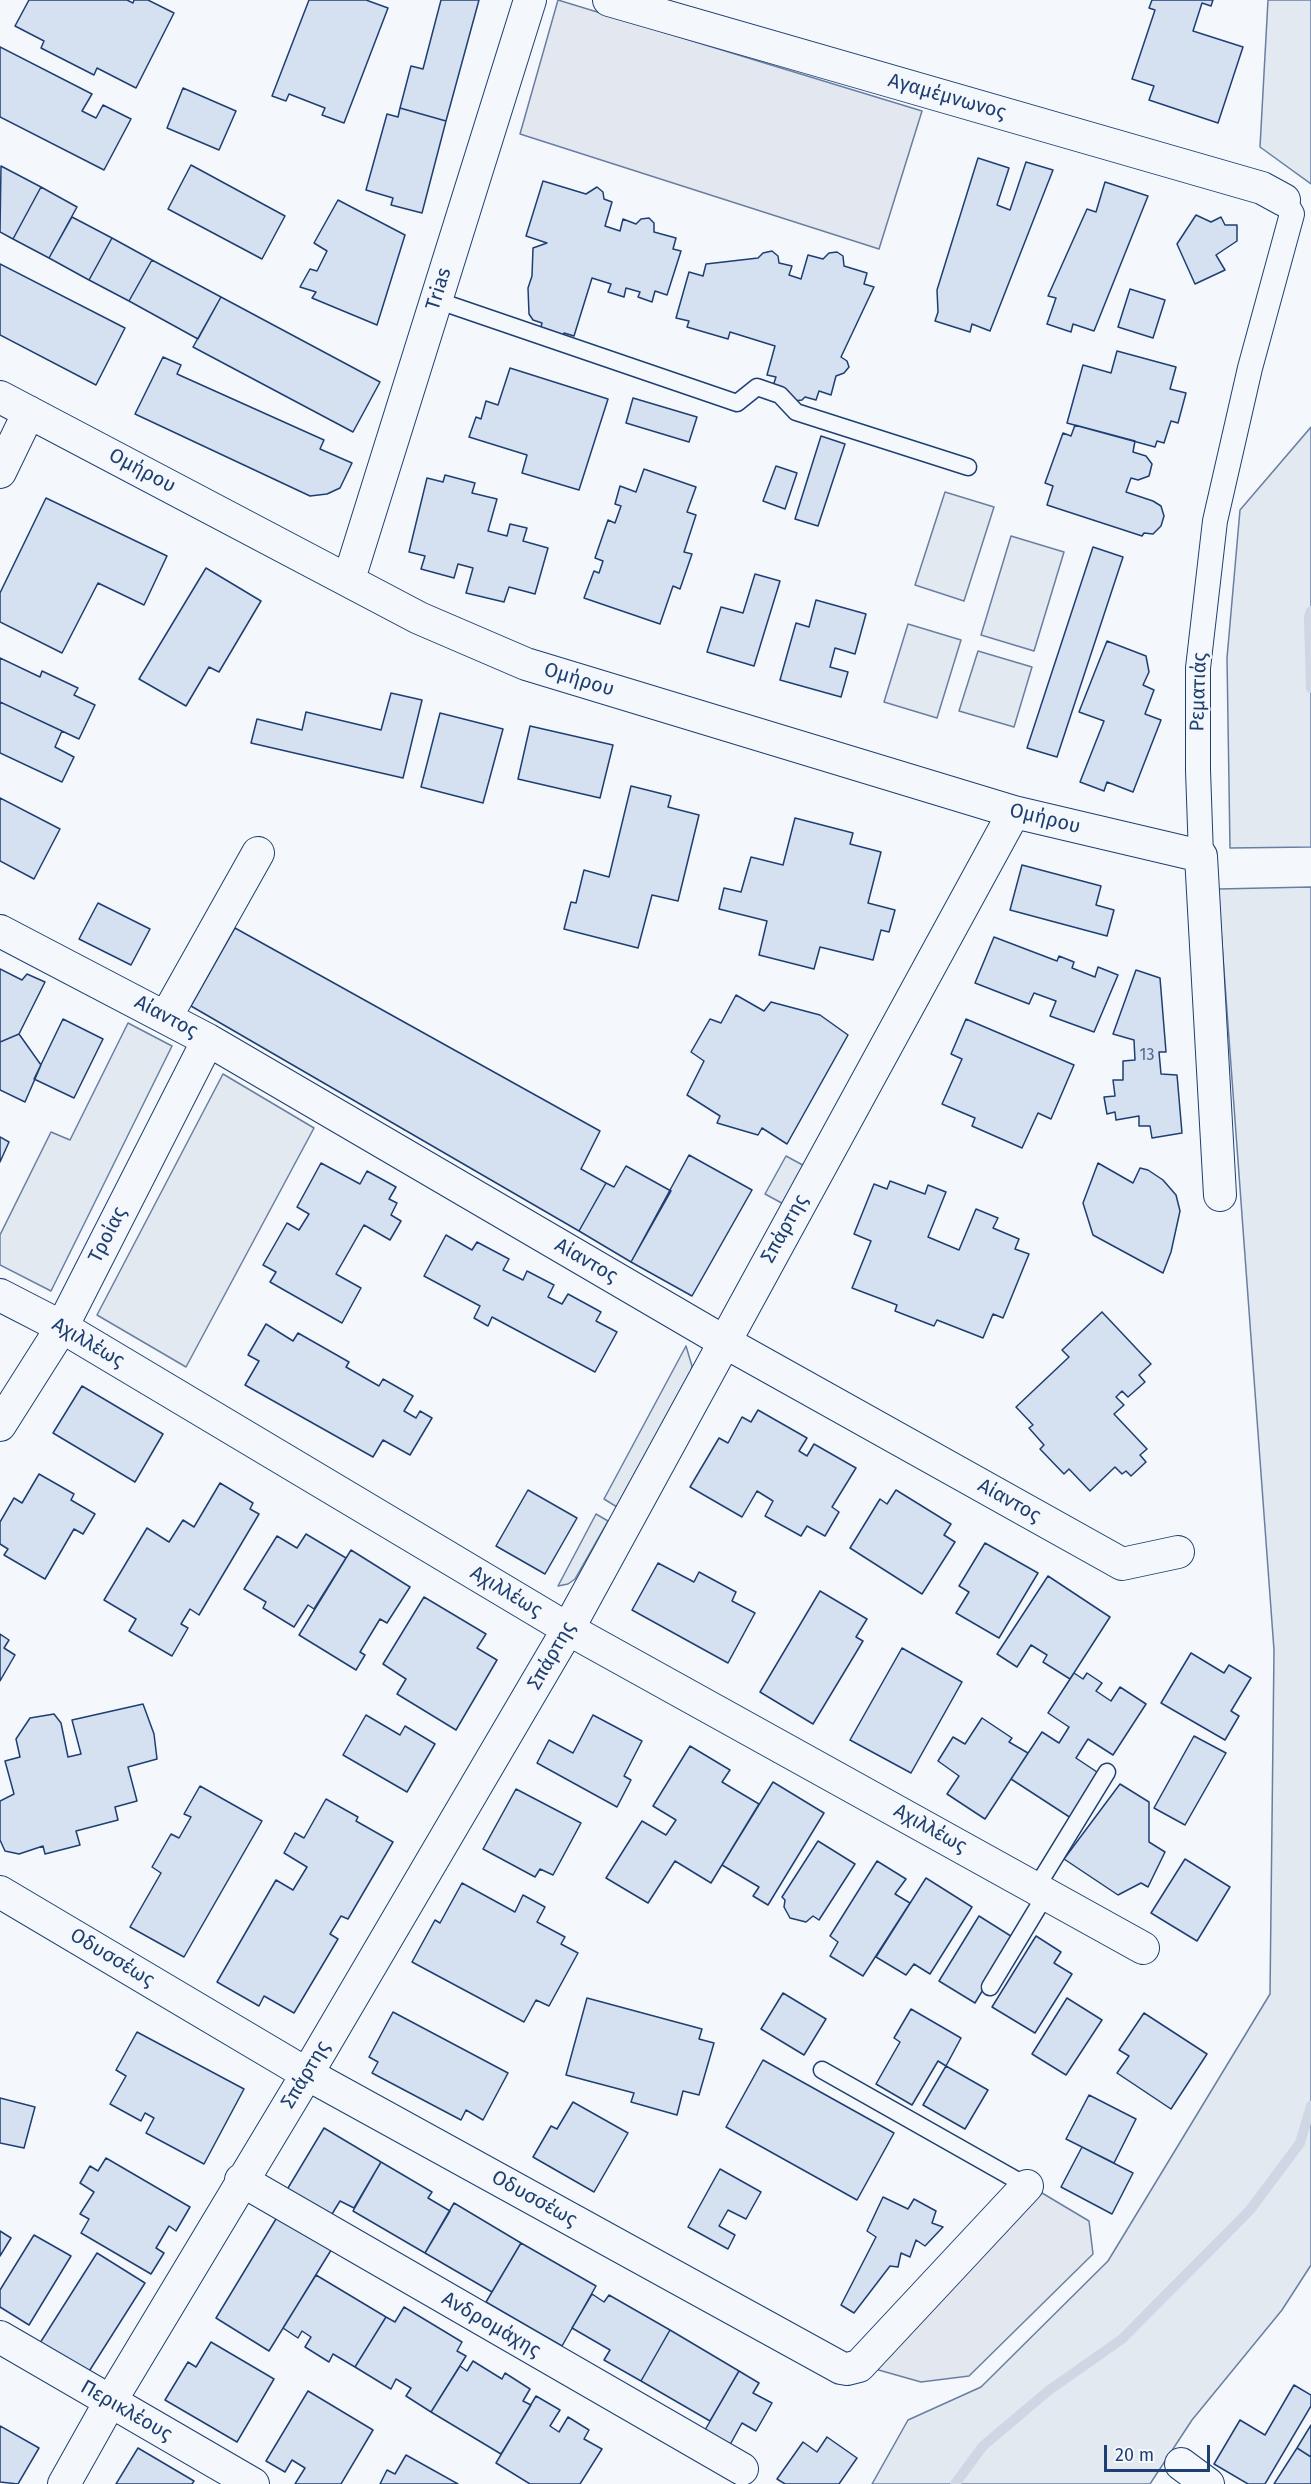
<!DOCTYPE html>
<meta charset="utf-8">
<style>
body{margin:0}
#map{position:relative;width:1311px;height:2484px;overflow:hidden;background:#f4f7fb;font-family:"Fira Sans",sans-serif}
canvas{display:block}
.scale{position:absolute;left:1104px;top:2445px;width:106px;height:27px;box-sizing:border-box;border:3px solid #1d3f73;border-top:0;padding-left:8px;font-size:18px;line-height:21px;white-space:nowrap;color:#1d3f73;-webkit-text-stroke:4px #f4f7fb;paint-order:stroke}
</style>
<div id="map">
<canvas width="1311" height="2484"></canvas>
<div class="scale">20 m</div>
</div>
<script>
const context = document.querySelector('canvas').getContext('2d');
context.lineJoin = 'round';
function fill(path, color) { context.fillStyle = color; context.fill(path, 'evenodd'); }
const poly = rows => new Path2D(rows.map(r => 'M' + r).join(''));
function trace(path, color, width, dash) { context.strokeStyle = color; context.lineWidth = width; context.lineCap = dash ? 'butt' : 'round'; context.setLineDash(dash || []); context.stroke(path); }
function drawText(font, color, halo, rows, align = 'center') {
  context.font = font + ' "Fira Sans",sans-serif'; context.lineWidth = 4.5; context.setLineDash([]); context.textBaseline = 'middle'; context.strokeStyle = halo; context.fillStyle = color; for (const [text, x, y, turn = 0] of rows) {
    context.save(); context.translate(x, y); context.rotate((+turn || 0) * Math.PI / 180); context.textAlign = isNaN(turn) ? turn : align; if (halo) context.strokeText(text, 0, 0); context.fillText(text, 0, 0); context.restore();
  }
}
const green = poly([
 [1268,0,1311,0,1311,184,1260,147,1268,0],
 [1311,427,1311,847,1230,848,1227,658,1240,510,1311,427],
 [945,492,994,507,964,601,915,585,945,492],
 [1011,536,1064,552,1034,651,981,635,1011,536],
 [908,624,961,640,937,718,884,702,908,624],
 [978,651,1032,667,1014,727,959,711,978,651],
 [1311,887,1311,2265,1282,2310,1192,2420,1150,2484,872,2484,908,2420,981,2387,1108,2261,1270,1994,1274,1650,1218,889,1311,887],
 [128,1023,172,1046,51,1291,0,1265,0,1235,51,1132,70,1140,128,1023],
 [223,1074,314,1128,186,1367,97,1315,223,1074],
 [786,1156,810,1169,789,1207,765,1194,786,1156],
 [686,1346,692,1366,690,1377,617,1507,604,1499,686,1346],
 [596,1514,608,1521,575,1579,568,1584,558,1586,596,1514]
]);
fill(green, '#e3e9f0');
trace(green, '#687fa3', 1.5);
const parking = poly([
 [558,0,922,111,879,249,520,134,558,0],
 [1037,2190,1089,2221,1093,2254,969,2376,921,2382,875,2369,1037,2190]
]);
fill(parking, '#e3e8f0');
trace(parking, '#687fa3', 1.5);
trace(poly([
 [1311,611,1309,617,1311,688],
 [955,2484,983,2446,1048,2391,1122,2339,1250,2210,1300,2143,1311,2106]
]), '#cfd7e4', 10);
const building = poly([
 [29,0,127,0,133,3,134,0,148,0,174,13,136,88,97,68,94,75,41,48,44,41,15,26,29,0],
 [309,0,366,0,388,8,344,123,322,115,325,108,289,94,286,101,272,96,309,0],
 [441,0,479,0,446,121,400,108,411,66,423,69,441,0],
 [1152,0,1213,0,1211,6,1202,3,1193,31,1243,47,1218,123,1149,100,1154,86,1132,79,1155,10,1149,8,1152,0],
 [0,47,92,94,82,111,96,118,103,105,131,119,104,170,0,117,0,47],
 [183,88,236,111,219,150,167,128,183,88],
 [400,108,446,121,422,213,391,205,393,198,366,190,387,114,398,117,400,108],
 [978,158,1009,168,997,205,1010,210,1026,162,1053,170,990,331,972,324,970,332,935,321,938,312,937,290,978,158],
 [191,165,285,216,262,259,168,209,191,165],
 [1,166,41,187,13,239,0,232,1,166],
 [543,181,586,194,597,187,603,192,604,199,612,202,605,226,620,231,623,219,636,224,641,219,649,218,654,223,654,232,676,238,673,249,681,251,667,295,655,291,652,302,638,297,640,292,626,288,624,297,608,292,611,284,592,278,574,336,564,333,562,340,539,334,542,323,533,320,529,314,528,288,532,276,533,248,547,243,526,236,543,181],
 [1105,182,1148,196,1094,331,1073,324,1071,332,1047,324,1056,298,1048,296,1087,209,1096,212,1105,182],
 [41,187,77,207,49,258,13,239,41,187],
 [338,200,405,235,377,325,312,298,316,292,300,287,310,269,317,271,327,251,314,243,338,200],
 [1196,215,1211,222,1221,217,1225,225,1237,225,1237,241,1216,255,1225,270,1195,284,1177,244,1196,215],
 [72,217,112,238,89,280,49,258,72,217],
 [112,238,152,260,129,301,89,280,112,238],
 [772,251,778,256,779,263,792,266,789,275,801,279,808,255,823,259,829,253,837,252,843,256,844,266,867,273,864,284,874,287,841,357,847,361,849,367,844,373,836,376,831,395,819,391,816,400,805,397,802,400,794,401,789,397,788,391,773,386,776,377,767,375,775,346,730,332,728,339,687,327,689,321,676,318,689,272,703,276,706,264,758,258,763,253,772,251],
 [152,260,221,297,198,339,129,301,152,260],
 [0,264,125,328,96,385,0,335,0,264],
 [1130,289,1165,300,1153,338,1118,327,1130,289],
 [221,297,380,382,353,432,193,347,221,297],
 [1117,351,1176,367,1170,389,1186,393,1178,423,1171,421,1164,443,1157,441,1155,447,1067,423,1083,365,1111,373,1117,351],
 [163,357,181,365,177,374,324,440,320,449,352,463,340,488,327,494,310,496,135,414,163,357],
 [510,368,608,399,579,490,522,473,527,455,469,437,476,417,481,419,486,401,498,405,510,368],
 [633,398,697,417,689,442,626,423,633,398],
 [1075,425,1135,441,1133,452,1146,456,1152,464,1149,476,1138,480,1131,478,1126,492,1153,501,1161,506,1164,516,1161,526,1153,534,1144,533,1142,536,1047,505,1053,486,1045,483,1063,433,1071,436,1075,425],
 [821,436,845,444,818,526,795,519,821,436],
 [776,466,797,473,785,509,763,501,776,466],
 [644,469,696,487,687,512,696,515,684,552,692,554,680,589,673,586,660,624,584,598,594,571,599,573,603,561,595,558,608,520,615,523,621,506,615,504,620,486,636,492,644,469],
 [445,475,475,483,472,493,497,499,488,531,507,536,510,524,527,528,523,541,548,548,535,594,509,587,504,602,466,593,473,568,458,564,454,578,421,569,425,556,409,552,427,478,443,482,445,475],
 [46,498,167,556,144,605,98,583,62,653,0,622,0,593,46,498],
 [1093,547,1123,557,1057,757,1027,748,1093,547],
 [206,568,261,601,219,672,209,667,186,706,139,679,206,568],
 [755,574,780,581,754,666,707,652,721,607,743,613,755,574],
 [816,600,866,614,855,654,835,648,830,667,848,672,841,697,780,680,796,623,809,627,816,600],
 [1107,641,1146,656,1149,672,1143,685,1154,690,1145,714,1161,720,1133,792,1107,782,1104,791,1080,782,1104,721,1079,712,1107,641],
 [0,658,40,677,42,671,78,688,74,695,95,705,79,739,0,702,0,658],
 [391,693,422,700,403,778,251,743,257,719,302,730,306,712,381,730,391,693],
 [0,702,62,731,55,747,74,757,62,782,0,753,0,702],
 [440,713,503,729,483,803,421,787,440,713],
 [530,726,613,745,600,798,518,779,530,726],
 [631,786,671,796,668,807,699,815,678,901,652,895,638,948,564,929,571,902,576,903,584,870,609,877,631,786],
 [0,798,60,829,34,879,0,861,0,798],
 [795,818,853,833,850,844,881,852,868,903,895,910,889,932,881,930,873,960,820,947,814,969,759,955,767,921,719,909,724,888,741,892,751,857,783,865,795,818],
 [1022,865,1101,886,1096,905,1114,910,1107,936,1010,910,1022,865],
 [98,903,150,929,131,965,79,939,98,903],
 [235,928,600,1131,581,1169,606,1183,579,1231,191,1006,235,928],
 [994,937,1057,961,1059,956,1074,962,1072,968,1095,977,1098,967,1118,975,1094,1032,1050,1016,1056,1001,1034,993,1029,1004,975,983,994,937],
 [0,969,22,980,27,974,45,982,19,1034,0,1042,0,969],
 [1136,970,1160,978,1166,1052,1159,1052,1161,1074,1177,1075,1182,1133,1152,1138,1150,1126,1139,1126,1139,1116,1116,1120,1115,1112,1107,1114,1104,1097,1115,1096,1113,1080,1123,1080,1123,1061,1135,1060,1134,1040,1113,1034,1136,970],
 [736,995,764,1011,771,1002,820,1015,848,1035,787,1144,762,1128,758,1135,717,1123,720,1116,687,1095,704,1061,691,1052,710,1019,721,1023,736,995],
 [63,1019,103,1039,74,1098,34,1079,63,1019],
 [966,1019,1074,1065,1051,1119,1038,1113,1022,1148,972,1126,975,1118,942,1104,962,1059,951,1054,966,1019],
 [19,1034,41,1065,25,1102,0,1090,0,1042,19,1034],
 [0,1137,9,1142,0,1162,0,1137],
 [689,1155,752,1190,692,1296,631,1262,689,1155],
 [321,1163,360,1184,367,1171,396,1187,389,1199,397,1203,391,1215,401,1221,390,1240,364,1225,336,1274,361,1288,342,1323,270,1282,276,1272,263,1265,287,1223,299,1230,309,1214,297,1207,321,1163],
 [1098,1163,1133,1183,1140,1168,1148,1170,1163,1180,1176,1195,1180,1211,1171,1252,1163,1273,1093,1235,1083,1203,1098,1163],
 [626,1166,671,1191,631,1262,579,1231,606,1183,614,1187,626,1166],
 [890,1181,925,1194,928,1185,946,1192,928,1237,959,1250,976,1209,998,1218,993,1228,1019,1239,1015,1249,1029,1254,1003,1318,993,1314,983,1338,937,1320,934,1326,895,1311,897,1305,852,1288,871,1241,854,1234,874,1184,887,1189,890,1181],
 [446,1235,472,1250,477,1242,509,1259,503,1270,523,1280,527,1271,554,1285,548,1297,562,1304,568,1294,601,1312,596,1321,617,1332,595,1372,492,1317,488,1326,474,1318,480,1306,424,1276,446,1235],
 [1102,1312,1151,1364,1139,1375,1145,1382,1128,1397,1122,1391,1116,1397,1124,1405,1114,1414,1147,1449,1140,1455,1146,1462,1131,1476,1126,1471,1122,1474,1115,1467,1090,1491,1069,1469,1064,1474,1040,1449,1044,1445,1029,1428,1033,1425,1016,1407,1069,1357,1062,1350,1102,1312],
 [266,1324,293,1341,298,1333,349,1362,346,1367,379,1386,383,1379,413,1396,404,1411,416,1418,420,1411,432,1418,410,1455,383,1440,373,1457,245,1385,259,1361,248,1355,266,1324],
 [82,1386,163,1434,135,1482,53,1433,82,1386],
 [758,1410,807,1438,799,1451,807,1456,814,1444,856,1468,832,1507,839,1512,825,1536,807,1526,801,1536,765,1516,773,1501,757,1491,742,1517,690,1487,719,1438,728,1443,742,1417,751,1422,758,1410],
 [39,1474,74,1494,71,1500,95,1514,83,1534,74,1529,45,1579,4,1555,8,1549,0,1544,0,1522,14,1498,22,1503,39,1474],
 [220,1483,253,1503,250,1509,259,1514,199,1615,190,1609,181,1624,188,1628,172,1656,129,1631,136,1619,104,1600,147,1528,169,1542,183,1520,194,1527,220,1483],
 [528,1490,577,1518,545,1574,496,1546,528,1490],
 [896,1490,951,1524,944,1535,955,1542,922,1594,850,1548,880,1499,887,1504,896,1490],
 [306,1534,346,1558,314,1609,308,1605,294,1627,263,1608,266,1602,244,1589,277,1536,297,1548,306,1534],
 [985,1543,1038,1573,999,1638,956,1613,969,1592,959,1586,985,1543],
 [351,1550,410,1587,387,1623,380,1619,360,1652,365,1655,356,1670,299,1635,351,1550],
 [658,1563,694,1582,699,1572,736,1592,732,1601,755,1613,728,1663,632,1610,658,1563],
 [1048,1576,1110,1617,1070,1679,1043,1662,1047,1655,1031,1645,1017,1667,997,1654,1048,1576],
 [820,1591,867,1619,856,1637,863,1641,813,1724,760,1692,820,1591],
 [424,1597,486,1634,477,1648,497,1660,456,1730,397,1694,406,1679,383,1664,424,1597],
 [0,1634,9,1640,4,1648,15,1655,0,1681,0,1634],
 [902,1648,962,1682,911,1773,850,1740,902,1648],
 [1191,1653,1224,1673,1229,1665,1251,1678,1231,1711,1239,1716,1225,1740,1161,1703,1191,1653],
 [1074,1673,1083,1679,1087,1673,1102,1683,1096,1691,1111,1701,1120,1687,1146,1704,1113,1755,1088,1739,1076,1758,1100,1774,1071,1818,1011,1779,1042,1732,1059,1743,1069,1727,1048,1713,1074,1673],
 [143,1704,154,1734,157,1759,128,1767,137,1801,115,1807,118,1820,76,1831,80,1845,45,1854,43,1846,19,1854,5,1851,0,1840,0,1801,14,1794,5,1761,20,1757,16,1739,30,1718,54,1714,61,1723,68,1757,81,1754,72,1720,143,1704],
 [366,1715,400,1735,405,1726,435,1744,407,1792,343,1755,366,1715],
 [593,1715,642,1741,624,1776,631,1780,617,1807,537,1763,549,1740,573,1753,593,1715],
 [982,1718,1012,1738,1009,1742,1028,1753,985,1819,947,1794,959,1776,938,1761,953,1737,965,1744,982,1718],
 [1194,1736,1226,1753,1185,1825,1154,1808,1194,1736],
 [690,1746,730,1770,722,1782,759,1804,711,1883,675,1861,648,1903,606,1878,642,1821,666,1835,676,1820,653,1806,690,1746],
 [773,1782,824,1813,768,1905,753,1896,759,1887,722,1865,773,1782],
 [1120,1784,1149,1802,1149,1842,1165,1852,1148,1887,1141,1883,1118,1895,1064,1859,1120,1784],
 [200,1786,262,1821,184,1957,130,1927,161,1873,152,1867,171,1834,179,1838,191,1817,184,1814,200,1786],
 [516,1789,581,1823,553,1875,540,1869,535,1877,483,1849,516,1789],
 [326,1799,358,1817,356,1821,393,1842,348,1919,341,1916,330,1934,338,1939,294,2013,264,1996,259,2006,217,1982,276,1880,293,1890,307,1867,284,1853,295,1833,304,1838,326,1799],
 [818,1841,855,1864,819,1920,813,1916,806,1922,790,1918,784,1907,785,1900,782,1897,818,1841],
 [1185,1859,1230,1887,1197,1941,1151,1913,1185,1859],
 [877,1861,906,1879,895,1894,910,1903,863,1976,830,1956,838,1942,830,1936,877,1861],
 [926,1878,972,1907,930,1974,914,1964,906,1975,876,1957,926,1878],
 [462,1883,515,1912,523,1895,545,1907,537,1922,565,1937,561,1944,578,1953,549,2006,536,2000,524,2022,412,1962,435,1920,440,1923,462,1883],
 [979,1916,1014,1938,975,2003,939,1981,979,1916],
 [1036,1936,1061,1952,1054,1963,1072,1974,1035,2033,992,2007,1036,1936],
 [783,1993,826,2019,804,2055,761,2029,783,1993],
 [587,1998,702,2029,699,2039,714,2043,699,2095,683,2091,677,2115,631,2102,634,2093,566,2075,587,1998],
 [1067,1998,1102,2020,1066,2075,1032,2054,1067,1998],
 [911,2009,961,2038,946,2066,938,2061,912,2105,876,2084,900,2042,894,2038,911,2009],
 [393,2012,508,2073,483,2120,466,2110,461,2120,372,2073,378,2062,369,2057,393,2012],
 [1144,2013,1207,2054,1171,2109,1117,2073,1129,2056,1119,2050,1144,2013],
 [137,2032,244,2089,204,2164,146,2133,154,2118,145,2113,141,2121,110,2104,126,2076,116,2070,137,2032],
 [763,2060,894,2133,857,2200,726,2127,763,2060],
 [946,2066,988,2090,965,2129,923,2105,946,2066],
 [1089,2095,1136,2119,1114,2163,1066,2139,1089,2095],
 [0,2098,35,2107,24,2148,0,2143,0,2098],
 [573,2102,628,2133,594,2192,533,2157,551,2126,557,2129,573,2102],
 [324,2128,381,2162,354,2208,340,2201,329,2219,285,2193,324,2128],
 [1082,2147,1133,2173,1112,2214,1061,2187,1082,2147],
 [106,2158,190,2207,176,2231,169,2226,156,2248,164,2253,151,2274,81,2233,89,2219,80,2214,94,2192,80,2183,90,2166,98,2171,106,2158],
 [381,2162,432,2192,428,2198,450,2211,425,2253,353,2211,381,2162],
 [720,2169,761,2192,746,2219,728,2210,719,2226,735,2235,728,2249,688,2227,720,2169],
 [883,2197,908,2209,914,2199,936,2211,932,2223,943,2227,925,2246,916,2240,910,2257,901,2253,898,2267,890,2266,854,2313,841,2305,876,2237,867,2231,883,2197],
 [454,2203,521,2243,492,2292,425,2253,454,2203],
 [279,2214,333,2247,269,2351,216,2318,279,2214],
 [0,2231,11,2238,0,2256,0,2231],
 [34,2235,71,2256,29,2325,0,2307,0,2290,34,2235],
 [521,2243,596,2286,562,2346,486,2302,521,2243],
 [97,2253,145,2283,88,2373,40,2343,97,2253],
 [316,2275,386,2317,355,2367,333,2354,329,2362,305,2347,311,2337,302,2331,298,2338,283,2328,316,2275],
 [592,2294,604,2302,609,2295,670,2330,641,2381,604,2360,610,2350,572,2328,592,2294],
 [404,2307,462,2342,457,2351,466,2356,431,2412,406,2396,411,2388,396,2379,391,2389,355,2367,386,2317,395,2322,404,2307],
 [670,2330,739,2371,710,2421,641,2381,670,2330],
 [211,2342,274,2379,237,2442,165,2400,188,2362,196,2367,211,2342],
 [473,2361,502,2379,505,2373,530,2389,523,2401,531,2405,501,2454,431,2412,460,2366,467,2371,473,2361],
 [739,2371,759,2383,753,2393,772,2403,756,2431,742,2423,726,2452,701,2437,739,2371],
 [1294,2385,1311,2395,1311,2406,1265,2484,1248,2484,1214,2464,1240,2420,1265,2435,1294,2385],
 [308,2391,373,2430,341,2484,295,2484,305,2468,292,2460,285,2472,266,2461,308,2391],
 [536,2396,560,2410,550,2426,559,2432,568,2417,589,2430,584,2439,602,2449,580,2484,530,2484,496,2463,536,2396],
 [1311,2425,1311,2457,1297,2448,1311,2425],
 [0,2426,39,2448,18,2484,0,2482,0,2426],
 [827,2437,857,2458,839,2484,785,2484,777,2479,803,2442,817,2452,827,2437],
 [138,2448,194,2481,192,2484,116,2484,138,2448],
 [1297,2448,1311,2457,1311,2484,1274,2484,1297,2448],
 [406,2455,458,2484,380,2484,387,2470,395,2474,406,2455]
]);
fill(building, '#d5e0f0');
trace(building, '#1d3f73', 1.5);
const service = poly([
 [436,300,737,403,757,387,780,395,796,412,968,467],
 [1036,1888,1107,1772],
 [990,1987,1046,1894],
 [822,2070,1027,2186]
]);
const pedestrian = poly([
 [1201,856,1198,770,1198,668,1215,521,1250,368,1292,214,1284,200]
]);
const minor = poly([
 [609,0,1262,188,1284,200],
 [0,397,419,618,526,664,1014,812,1201,856,1220,1195],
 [0,472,29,412],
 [349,579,530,0],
 [0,931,208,1040,723,1341,1122,1564,1178,1552],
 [166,1017,258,853],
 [0,1295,62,1327,568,1629,1143,1948],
 [0,1425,62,1327,208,1040],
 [0,1892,307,2074,841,2368,847,2369,859,2366,1027,2186],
 [241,2180,742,2469],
 [0,2337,253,2484],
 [1181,2464,1208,2484],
 [64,2484,110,2402,307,2074,568,1629,1014,812]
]);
trace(service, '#1d3f73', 19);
trace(pedestrian, '#1d3f73', 26);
trace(minor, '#1d3f73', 34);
trace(service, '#f4f7fb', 16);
trace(pedestrian, '#f4f7fb', 24);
trace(minor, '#f4f7fb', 32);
drawText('16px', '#4b6792', null, [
 ["13",1147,1056]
]);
drawText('20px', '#1d3f73', '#f4f7fb', [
 ["Αγαμέμνωνος",947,97,16],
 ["Trias",439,289,-73],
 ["Ομήρου",142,471,28],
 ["Ομήρου",579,680,17],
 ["Ρεματιάς",1199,692,-88],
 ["Ομήρου",1045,819,14],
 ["Αίαντος",166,1017,28],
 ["Σπάρτης",785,1229,-61],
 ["Τροίας",108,1235,-63],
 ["Αίαντος",586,1261,30],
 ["Αχιλλέως",88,1343,30],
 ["Αίαντος",1009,1501,29],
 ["Αχιλλέως",506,1592,31],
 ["Σπάρτης",552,1656,-60],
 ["Αχιλλέως",930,1829,29],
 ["Οδυσσέως",112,1958,31],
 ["Σπάρτης",306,2075,-59],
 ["Οδυσσέως",534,2199,29],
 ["Ανδρομάχης",491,2325,30],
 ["Περικλέους",126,2411,30]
]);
</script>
